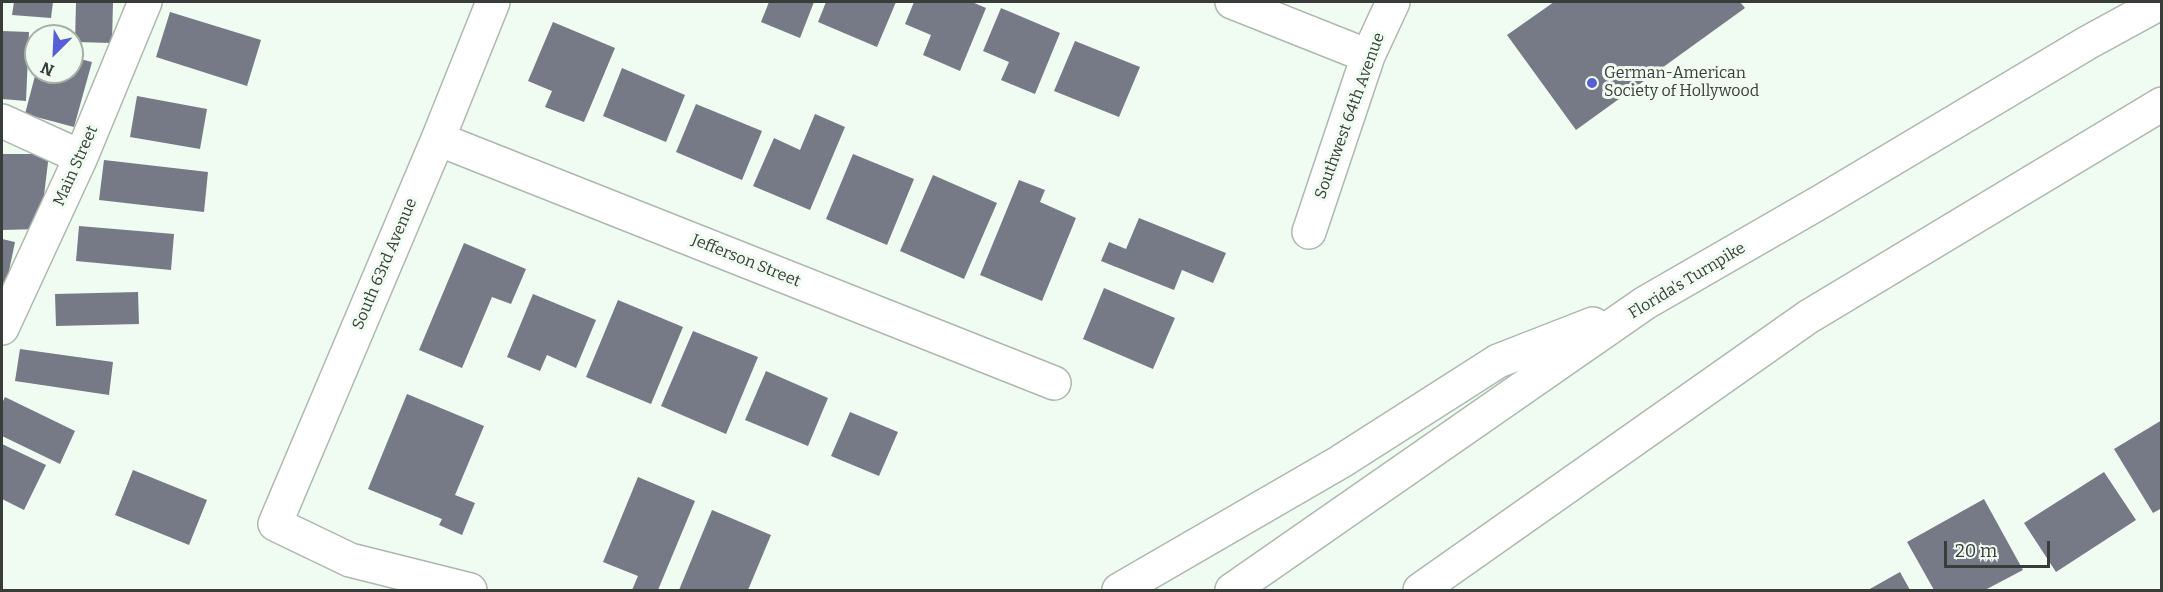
<!DOCTYPE html>
<style>
body{margin:0}
#map{position:relative;width:2163px;height:592px;overflow:hidden;background:#f0fcf1;font-family:Bitter,serif}
canvas{display:block}
.frame{position:absolute;inset:0;border:3px solid #383d39;pointer-events:none}
.north{position:absolute;left:24px;top:24px;width:60px;height:60px;box-sizing:border-box;background:#f0fcf1;border:2px solid #a6b0a7;border-radius:50%;rotate:204deg;font-size:16px;font-weight:700;line-height:24px;text-align:center;color:#383d39}
.north::after{content:'';display:block;margin:auto;width:21px;height:27px;background:#565fd6;clip-path:polygon(50% 0,100% 100%,50% 72%,0 100%)}
.scale{position:absolute;left:1944px;top:541px;width:106px;height:27px;box-sizing:border-box;border:3px solid #383d39;border-top:0;padding-left:8px;font-size:18px;line-height:21px;white-space:nowrap;color:#383d39;-webkit-text-stroke:4px #f0fcf1;paint-order:stroke}
</style>
<div id="map">
<canvas width="2163" height="592"></canvas>
<div class="frame"></div>
<div class="north">N</div>
<div class="scale">20 m</div>
</div>
<script>
const context = document.querySelector('canvas').getContext('2d');
context.lineJoin = 'round';
function fill(path, color) { context.fillStyle = color; context.fill(path, 'evenodd'); }
const poly = rows => new Path2D(rows.map(r => 'M' + r).join(''));
function trace(path, color, width, dash) { context.strokeStyle = color; context.lineWidth = width; context.lineCap = dash ? 'butt' : 'round'; context.setLineDash(dash || []); context.stroke(path); }
function drawText(font, color, halo, rows, align = 'center') {
  context.font = font + ' Bitter,serif'; context.lineWidth = 6; context.setLineDash([]); context.textBaseline = 'middle'; context.strokeStyle = halo; context.fillStyle = color; for (const [text, x, y, turn = 0] of rows) {
    context.save(); context.translate(x, y); context.rotate((+turn || 0) * Math.PI / 180); context.textAlign = isNaN(turn) ? turn : align; if (halo) context.strokeText(text, 0, 0); context.fillText(text, 0, 0); context.restore();
  }
}
fill(poly([
 [14,2,53,2,51,18,12,15],
 [76,2,113,2,112,43,75,42],
 [769,2,814,2,800,38,761,22],
 [826,2,896,2,877,47,818,22],
 [914,2,972,2,986,8,960,71,923,55,931,35,905,24],
 [1554,2,1740,2,1745,8,1576,130,1507,35],
 [1001,8,1060,33,1035,94,1001,80,1009,62,983,51],
 [170,12,261,40,247,86,156,57],
 [553,22,615,48,584,122,545,107,552,91,528,81],
 [2,31,29,32,26,101,2,99],
 [1075,41,1140,67,1119,117,1054,91],
 [72,57,92,62,74,127,25,114,36,72,72,72],
 [622,68,685,95,666,142,603,116],
 [137,96,207,109,200,149,130,137],
 [696,104,762,131,742,180,676,152],
 [815,114,845,127,810,210,753,186,774,138,800,150],
 [2,154,49,154,40,229,2,230],
 [853,154,914,179,887,245,826,219],
 [104,160,208,172,204,212,99,200],
 [933,175,997,203,964,279,900,251],
 [1019,180,1045,190,1040,202,1076,218,1042,301,980,275],
 [1139,218,1226,253,1213,283,1182,270,1174,290,1101,261,1109,242,1126,249],
 [79,226,174,234,171,270,76,261],
 [2,239,15,242,3,300,2,300],
 [464,243,526,269,511,304,492,297,462,368,419,350],
 [1104,288,1175,318,1153,369,1083,339],
 [138,292,139,324,56,326,55,294],
 [533,294,596,320,576,368,547,355,540,371,507,357],
 [618,300,683,327,651,404,586,377],
 [693,331,758,357,726,434,661,406],
 [20,349,113,362,109,395,15,381],
 [766,371,828,398,808,446,745,420],
 [407,394,484,426,455,495,475,503,462,535,439,525,442,519,368,489],
 [5,397,75,431,60,464,2,436,2,403],
 [850,412,898,432,879,476,831,456],
 [2162,420,2162,508,2153,513,2114,449],
 [2,444,46,465,24,510,2,499],
 [133,470,207,500,189,545,115,515],
 [2104,472,2136,520,2056,572,2024,523],
 [638,477,695,501,658,590,632,590,638,576,603,562],
 [1984,499,2023,570,1985,590,1934,590,1907,542],
 [712,510,771,535,748,590,679,590],
 [1900,572,1910,590,1868,590]
]), '#767986');
const minor = poly([
 [1232,2,1368,56],
 [2,121,81,157],
 [438,139,1054,383],
 [1309,232,1368,56,1393,2],
 [2,328,81,157,145,2],
 [470,590,350,560,275,524,438,139,493,2]
]);
const motorway = poly([
 [1119,590,1340,462,1498,361,1593,324],
 [1232,590,1645,303,1822,201,2087,43,2162,2],
 [1420,590,1808,317,2162,104]
]);
trace(minor, '#adb9ae', 36);
trace(motorway, '#adb9ae', 36);
trace(minor, '#fff', 33);
trace(motorway, '#fff', 33);
for (const [x, y, r, color] of [
 [1592,83,6,"#565fd6"]
]) { const dot = new Path2D(); dot.arc(x, y, r, 0, 2 * Math.PI); context.fillStyle = color; context.fill(dot); trace(dot, '#f0fcf1', 2); }
drawText('16px', '#383d39', '#f0fcf1', [
 ["German-American",1604,74],
 ["Society of Hollywood",1604,92]
], 'left');
drawText('16px', '#383d39', '#f0fcf1', [
 ["Southwest 64th Avenue",1350,116,-70],
 ["Main Street",76,166,-66],
 ["Jefferson Street",746,261,22],
 ["South 63rd Avenue",385,264,-67],
 ["Florida's Turnpike",1687,281,-31]
]);
</script>
